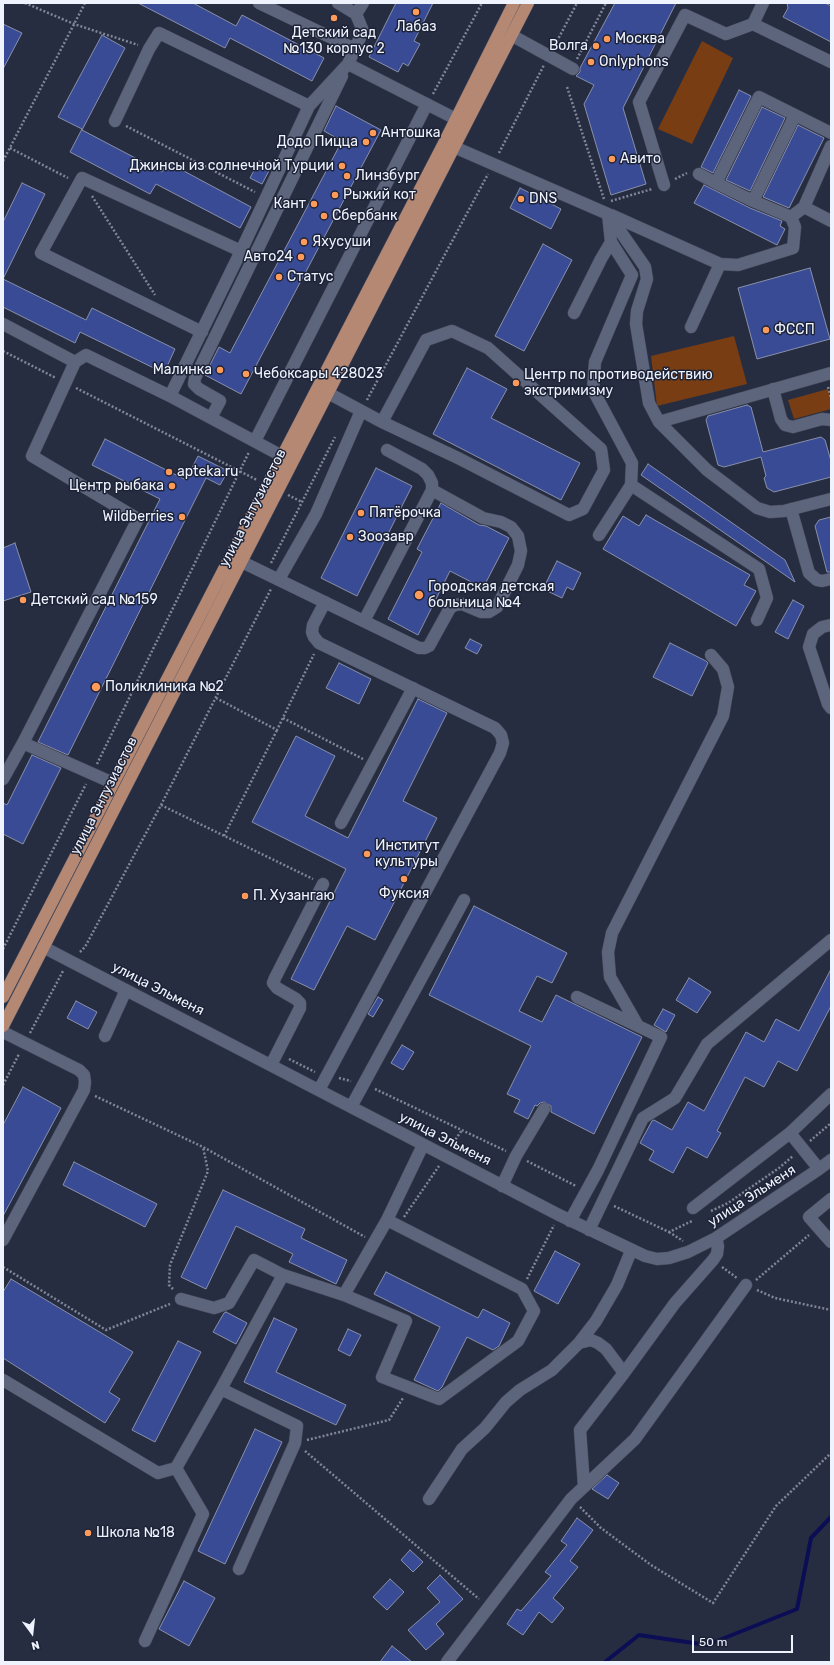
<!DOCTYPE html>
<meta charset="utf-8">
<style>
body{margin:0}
#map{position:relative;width:834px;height:1665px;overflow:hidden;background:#272d41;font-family:Rubik,sans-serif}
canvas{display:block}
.frame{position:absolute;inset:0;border:4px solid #eff3fe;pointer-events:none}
.north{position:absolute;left:12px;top:1613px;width:40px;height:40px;-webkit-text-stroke:3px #1d2337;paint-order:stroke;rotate:165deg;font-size:11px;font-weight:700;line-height:16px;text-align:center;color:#eff3fe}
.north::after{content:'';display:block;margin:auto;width:14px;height:18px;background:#eff3fe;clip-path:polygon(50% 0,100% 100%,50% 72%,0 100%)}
.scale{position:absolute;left:692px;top:1635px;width:101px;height:18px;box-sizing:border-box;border:2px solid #eff3fe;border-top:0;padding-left:5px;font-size:12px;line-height:14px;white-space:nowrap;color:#eff3fe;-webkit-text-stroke:3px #1d2337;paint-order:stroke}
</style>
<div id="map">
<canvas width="834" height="1665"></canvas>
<div class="frame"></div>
<div class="north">N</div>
<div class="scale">50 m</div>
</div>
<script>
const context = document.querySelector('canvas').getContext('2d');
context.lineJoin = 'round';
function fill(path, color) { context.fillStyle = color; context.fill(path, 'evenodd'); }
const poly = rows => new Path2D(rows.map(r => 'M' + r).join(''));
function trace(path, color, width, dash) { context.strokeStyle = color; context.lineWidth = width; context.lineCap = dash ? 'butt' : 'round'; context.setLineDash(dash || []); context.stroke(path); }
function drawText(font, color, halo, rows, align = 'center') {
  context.font = font + ' Rubik,sans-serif'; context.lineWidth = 3; context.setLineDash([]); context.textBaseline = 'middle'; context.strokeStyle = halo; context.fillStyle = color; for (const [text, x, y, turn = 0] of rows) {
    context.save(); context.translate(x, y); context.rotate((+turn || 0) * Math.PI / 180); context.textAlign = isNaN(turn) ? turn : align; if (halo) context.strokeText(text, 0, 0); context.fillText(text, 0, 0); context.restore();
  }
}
fill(poly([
 [702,41,733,58,692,144,658,129],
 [734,336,747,384,657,406,651,356],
 [828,389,831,401,831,409,794,419,788,400]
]), '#783d13');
trace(poly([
 [605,1662,639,1635,707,1645,797,1609,811,1538,831,1517]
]), '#0c0e55', 4);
const building = poly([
 [138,3,193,3,236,26,242,15,324,58,312,81,230,38,225,48,138,3],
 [396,3,433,3,414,41,420,44,408,66,403,63,398,72,369,57,396,3],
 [615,3,676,3,623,108,646,184,611,195,584,104,594,85,576,76,580,72,580,68,615,3],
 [787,3,825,3,831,6,831,42,783,17,788,8,787,3],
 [3,24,22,33,3,69,3,24],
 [102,35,125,48,82,130,162,172,167,162,251,207,240,228,156,184,150,194,70,152,82,129,58,117,102,35],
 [739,90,751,96,713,173,701,167,739,90],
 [336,106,381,130,241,394,205,375,219,347,230,353,342,141,324,131,336,106],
 [762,107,785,118,750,191,726,180,762,107],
 [798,125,824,138,789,208,763,197,798,125],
 [259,161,271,167,262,184,250,178,259,161],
 [22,183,45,194,3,279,86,320,92,308,175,349,164,373,80,332,75,343,3,307,3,222,22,183],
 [704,185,750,208,782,221,780,226,785,229,777,245,694,203,704,185],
 [520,188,561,209,551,229,510,208,520,188],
 [543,244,572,260,524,351,495,336,543,244],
 [810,268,830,339,757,359,738,288,810,268],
 [467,368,507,389,491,418,580,463,561,500,433,434,467,368],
 [747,405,751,407,763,452,821,437,825,440,831,461,831,477,774,492,767,488,764,478,766,476,761,457,724,467,718,465,706,420,708,416,747,405],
 [105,439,186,480,198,456,228,471,220,485,206,478,68,755,38,742,160,499,92,465,105,439],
 [648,464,785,560,795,582,641,475,648,464],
 [376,468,412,486,357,596,321,578,376,468],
 [441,503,479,525,486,526,509,538,483,588,450,571,418,635,388,619,422,552,417,549,441,503],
 [646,515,750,575,744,585,756,591,736,626,603,549,623,516,639,526,646,515],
 [831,517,831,572,827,572,815,526,819,520,831,517],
 [15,543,31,592,3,601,3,548,15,543],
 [557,561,581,573,573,590,567,587,562,598,543,589,557,561],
 [793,600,804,606,788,639,775,632,793,600],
 [470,639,482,645,477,654,465,648,470,639],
 [670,643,706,661,708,663,692,696,653,677,670,643],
 [339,663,371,679,359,704,326,688,339,663],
 [418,699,447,713,403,801,437,818,375,940,347,926,314,990,291,979,346,869,252,822,296,736,335,756,305,816,348,838,418,699],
 [32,755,61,768,23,844,3,834,3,803,7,805,32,755],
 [474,906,567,953,552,983,537,976,519,1011,542,1022,556,995,642,1037,594,1134,551,1112,551,1106,544,1102,540,1103,537,1106,535,1105,528,1119,514,1112,520,1100,507,1094,531,1046,429,995,474,906],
 [831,969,831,1006,797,1071,778,1061,764,1087,745,1077,717,1131,721,1133,707,1158,687,1147,673,1173,649,1160,654,1151,640,1143,652,1121,654,1120,672,1130,688,1102,704,1111,746,1032,764,1042,776,1019,799,1031,831,969],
 [689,978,711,992,697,1013,676,1000,689,978],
 [378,997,383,1000,373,1017,368,1014,378,997],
 [76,1001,97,1012,88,1029,67,1018,76,1001],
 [663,1009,675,1015,666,1032,654,1025,663,1009],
 [402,1045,414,1052,403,1070,391,1063,402,1045],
 [23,1087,61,1108,3,1216,3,1125,23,1087],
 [74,1162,157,1204,145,1227,63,1185,74,1162],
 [223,1190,305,1229,301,1238,347,1260,336,1284,289,1262,293,1254,236,1226,206,1289,181,1277,223,1190],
 [555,1251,580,1264,558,1304,534,1291,555,1251],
 [386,1272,478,1318,483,1309,510,1323,499,1346,493,1350,467,1337,442,1387,438,1391,414,1380,440,1327,374,1294,386,1272],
 [11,1279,133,1352,109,1392,120,1399,105,1423,3,1358,3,1292,11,1279],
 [226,1312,247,1323,236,1344,213,1332,224,1313,226,1312],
 [274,1318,297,1329,276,1372,346,1405,336,1425,244,1382,274,1318],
 [348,1329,361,1335,350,1356,338,1350,348,1329],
 [178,1341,201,1352,155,1442,132,1430,178,1341],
 [255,1429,282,1442,225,1564,198,1551,255,1429],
 [607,1475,619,1483,608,1499,592,1489,607,1475],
 [577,1518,593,1530,570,1561,578,1567,553,1598,564,1608,552,1623,539,1612,523,1635,507,1624,517,1609,521,1611,551,1576,545,1572,567,1545,561,1541,577,1518],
 [410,1550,423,1562,413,1572,401,1560,410,1550],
 [440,1575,463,1599,436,1624,444,1634,426,1650,408,1630,440,1602,427,1588,440,1575],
 [390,1579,404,1592,387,1610,373,1597,390,1579],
 [184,1581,215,1598,189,1646,159,1629,184,1581],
 [392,1646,412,1662,380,1662,392,1646]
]);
fill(building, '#394b95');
trace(building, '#8890a9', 1);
const minor = poly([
 [259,3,355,49],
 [338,3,356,14],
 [363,3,356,14,363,31,348,64,456,119],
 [763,3,753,24,831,62],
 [511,35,573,69],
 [115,121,149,49,159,33,309,106],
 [831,146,804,207,831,221],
 [454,147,608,214,611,242,632,275,595,362,593,390,632,463,631,485,759,569,767,598,757,620],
 [699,174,716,183],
 [664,185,639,102,685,15,726,34,753,24],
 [753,201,795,115],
 [804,207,791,217,753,201,716,183,759,97,831,133],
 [609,215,645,267,647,279,637,311,636,324,649,403,659,422,707,470,757,508,770,512,784,511,831,499],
 [611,215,720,264,691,327],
 [720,264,738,265,793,248,795,227,791,217],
 [574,313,601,259,611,242],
 [3,324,75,362],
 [202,332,41,253,82,178,241,251],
 [773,389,781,419,785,425,793,427,822,419,831,420],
 [328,393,382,422,458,458,569,515,583,509,604,470,601,449,488,348,452,331,426,340,382,422],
 [211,418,220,401,199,389,194,384,195,378,342,76],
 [659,422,831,373],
 [255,441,427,104],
 [282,456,170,396,241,251,309,106,348,64],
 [791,509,809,573,817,580,822,581,831,579],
 [599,535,631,485],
 [242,562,419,648,425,648,429,646,450,608,455,605,462,604,481,612,489,612,497,607,518,565,521,551,518,536,511,527,501,522,483,518,432,490],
 [279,579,316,514,361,411],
 [364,621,432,490,432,483,428,475,422,469,387,450],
 [831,625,822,627,813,634,809,647,828,704,831,708],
 [23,743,113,783],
 [3,779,23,743,138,519,32,456,75,362,86,355,170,396],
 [341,823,413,688],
 [43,947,559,1215,645,1256,657,1259,669,1258,688,1252,716,1238,819,1169,831,1160],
 [638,1026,610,977,608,952,612,933,723,716,728,687,723,669,711,655],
 [3,1032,79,1070,84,1075,85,1082,84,1090,3,1240],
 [105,1036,126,990],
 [271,1065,300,1008,300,1003,296,999,277,988,273,983,275,978,323,884],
 [319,1090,500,753,503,743,501,735,495,728,319,643,314,637,312,632,313,625,325,602],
 [351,1107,464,900],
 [790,1133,819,1169],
 [502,1186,516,1156,544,1109],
 [831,1199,809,1217,831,1242],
 [693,1208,790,1133,831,1094],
 [570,1221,598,1170,661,1037,577,997],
 [589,1230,643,1118,675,1098,707,1044,831,940],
 [344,1295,387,1220,423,1145],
 [181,1299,214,1308,229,1303,254,1260,283,1275],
 [579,1343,591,1340,598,1343,606,1349,624,1373],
 [3,1380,158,1473,176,1468,221,1389,297,1426,295,1443,239,1569],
 [221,1389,283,1275,344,1295,406,1321,382,1377,439,1399,518,1341,534,1311,522,1289,387,1220],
 [584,1486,580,1430,624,1373,675,1303,713,1260,717,1254,718,1246,716,1238],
 [429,1499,462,1449,485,1428,506,1402,520,1390,552,1370,579,1343,596,1321,617,1285,631,1251],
 [145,1641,203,1514,176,1468],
 [447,1662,571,1499,635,1439,746,1285]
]);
const major = poly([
 [3,997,444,143,514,3],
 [3,1026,528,3]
]);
trace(minor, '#464a5b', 13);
trace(major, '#464a5b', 13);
trace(poly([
 [25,3,74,24,138,45],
 [555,45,577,3],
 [577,59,606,3],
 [567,87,604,199],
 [433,94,482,3],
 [126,126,255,192],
 [10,148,68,178],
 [499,153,544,65],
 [3,161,85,3],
 [675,179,687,173],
 [92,196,155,295],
 [611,201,652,189],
 [3,351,56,378],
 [828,387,831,398],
 [76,388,257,480],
 [367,400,488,174],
 [288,495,302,502],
 [271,563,335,437],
 [216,698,277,730,314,654],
 [283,718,363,759],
 [97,764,249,452],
 [161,805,313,879],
 [224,836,277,730],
 [3,949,86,784],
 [80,952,85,947,161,805,271,589],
 [30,1033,63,971],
 [289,1059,315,1072],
 [339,1078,351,1081],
 [3,1085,19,1054],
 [375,1089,506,1151],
 [95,1096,203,1147,365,1237],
 [810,1141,831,1123],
 [451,1146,462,1130],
 [527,1161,576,1186],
 [614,1206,669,1232,692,1221],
 [711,1211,728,1203,779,1168,793,1156],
 [404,1217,439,1166],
 [669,1232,683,1241],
 [3,1267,106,1330,170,1304],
 [722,1267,737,1278],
 [527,1279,554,1225],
 [756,1280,809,1235],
 [173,1289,169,1285,170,1265,208,1171,203,1147],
 [757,1290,775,1298,831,1310],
 [307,1440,389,1420,403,1398],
 [305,1451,479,1599],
 [580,1507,601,1528,651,1565,713,1603,776,1506,831,1453]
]), '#818696', 2.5, [2, 2]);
trace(minor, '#5d657c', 12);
trace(major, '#b58874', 12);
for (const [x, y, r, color] of [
 [416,12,4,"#ff9b5a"],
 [334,18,4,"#ff9b5a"],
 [607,39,4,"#ff9b5a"],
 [596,46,4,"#ff9b5a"],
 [591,62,4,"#ff9b5a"],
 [373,133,4,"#ff9b5a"],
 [366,142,4,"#ff9b5a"],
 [612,159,4,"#ff9b5a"],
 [342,166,4,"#ff9b5a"],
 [347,176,4,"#ff9b5a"],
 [335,195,4,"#ff9b5a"],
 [521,199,4,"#ff9b5a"],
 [314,204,4,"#ff9b5a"],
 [324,216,4,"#ff9b5a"],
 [304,242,4,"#ff9b5a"],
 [301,257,4,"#ff9b5a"],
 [279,277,4,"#ff9b5a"],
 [766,330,4,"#ff9b5a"],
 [220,370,4,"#ff9b5a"],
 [246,374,4,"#ff9b5a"],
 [516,383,4,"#ff9b5a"],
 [169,472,4,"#ff9b5a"],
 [172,486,4,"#ff9b5a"],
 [361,513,4,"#ff9b5a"],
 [182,517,4,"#ff9b5a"],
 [350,537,4,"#ff9b5a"],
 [419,595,5,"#ff9b5a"],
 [23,600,4,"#ff9b5a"],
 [96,687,5,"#ff9b5a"],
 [367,854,4,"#ff9b5a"],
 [404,879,4,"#ff9b5a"],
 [245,896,4,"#ff9b5a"],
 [88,1533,4,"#ff9b5a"]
]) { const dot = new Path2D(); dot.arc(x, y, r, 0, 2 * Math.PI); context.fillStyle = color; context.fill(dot); trace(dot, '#1d2337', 1.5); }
drawText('14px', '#eff3fe', '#1d2337', [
 ["Лабаз",416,27,"center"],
 ["Детский сад",334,33,"center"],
 ["№130 корпус 2",334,49,"center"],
 ["Москва",615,39],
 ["Волга",588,46,"right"],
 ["Onlyphons",599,62],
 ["Антошка",381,133],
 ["Додо Пицца",358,142,"right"],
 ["Авито",620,159],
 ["Джинсы из солнечной Турции",334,166,"right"],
 ["Линзбург",355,176],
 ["Рыжий кот",343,195],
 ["DNS",529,199],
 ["Кант",306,204,"right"],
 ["Сбербанк",332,216],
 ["Яхусуши",312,242],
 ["Авто24",293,257,"right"],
 ["Статус",287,277],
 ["ФССП",774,330],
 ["Малинка",212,370,"right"],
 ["Чебоксары 428023",254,374],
 ["Центр по противодействию",524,375],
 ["экстримизму",524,391],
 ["apteka.ru",177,472],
 ["Центр рыбака",164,486,"right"],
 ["Пятёрочка",369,513],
 ["Wildberries",174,517,"right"],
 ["Зоозавр",358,537],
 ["Городская детская",428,587],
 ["больница №4",428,603],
 ["Детский сад №159",31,600],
 ["Поликлиника №2",105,687],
 ["Институт",375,846],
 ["культуры",375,862],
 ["Фуксия",404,894,"center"],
 ["П. Хузангаю",253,896],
 ["Школа №18",96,1533]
], 'left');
drawText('14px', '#eff3fe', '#1d2337', [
 ["улица Энтузиастов",253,508,-63],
 ["улица Энтузиастов",104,796,-63],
 ["улица Эльменя",158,989,27],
 ["улица Эльменя",445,1139,27],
 ["улица Эльменя",752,1196,-33]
]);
</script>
